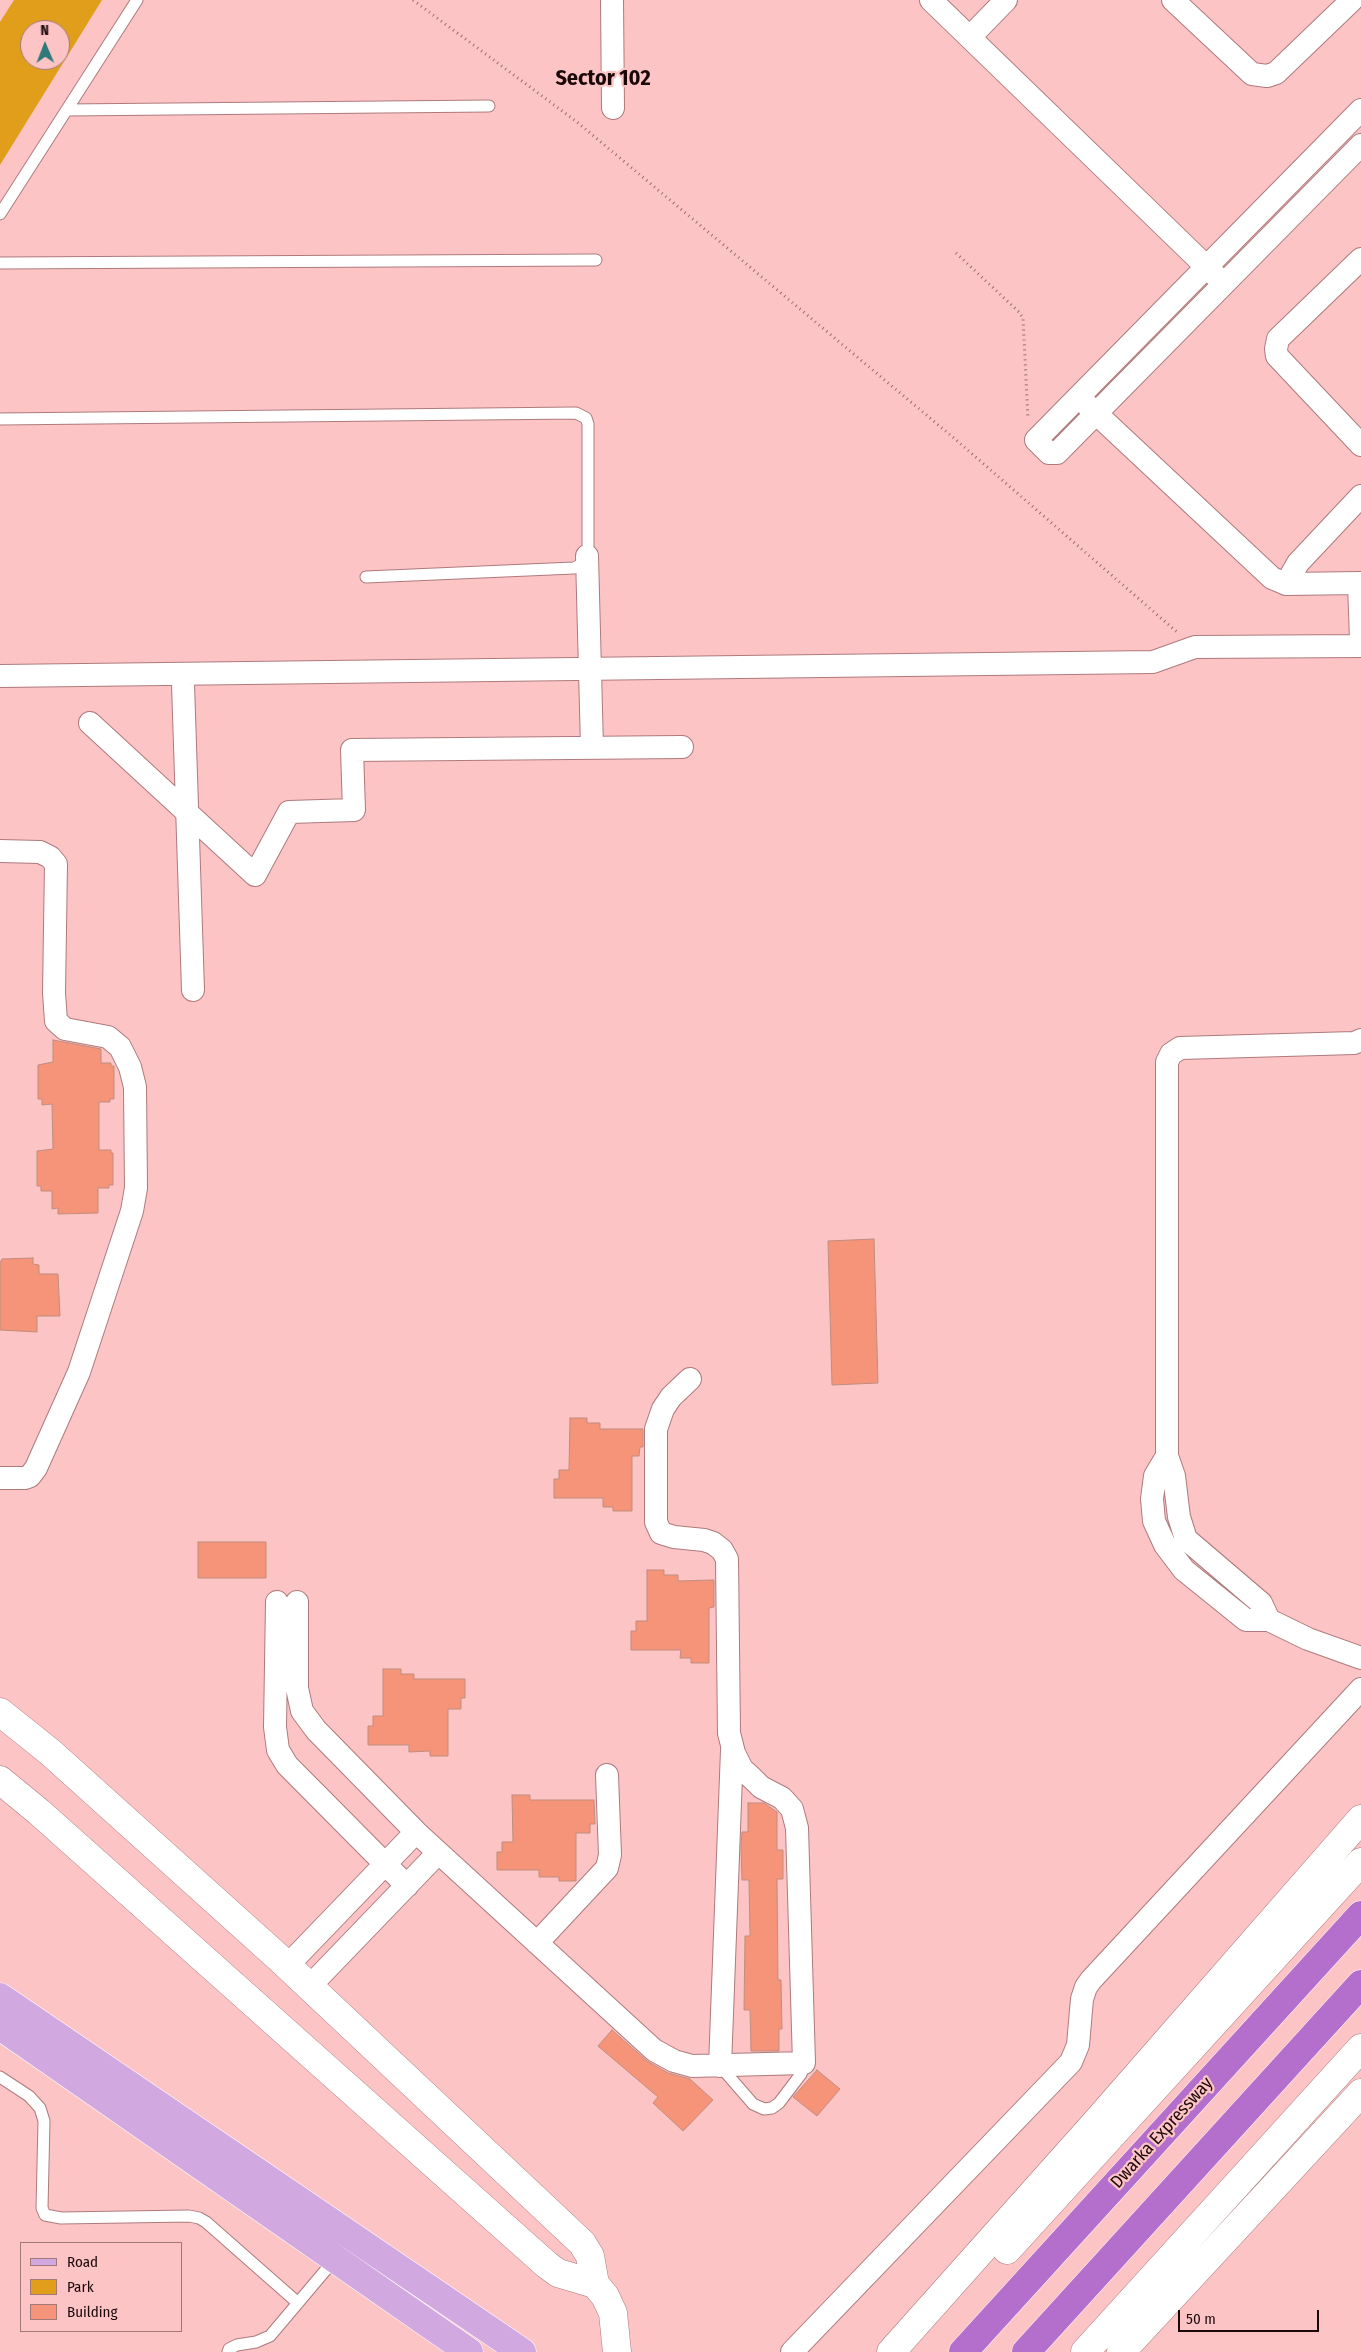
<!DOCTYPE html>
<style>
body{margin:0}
#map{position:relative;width:1361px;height:2352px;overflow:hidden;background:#fdc4c5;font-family:"Fira Sans Condensed",sans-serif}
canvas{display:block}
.legend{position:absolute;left:20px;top:2242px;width:162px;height:90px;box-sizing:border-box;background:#fdc4c5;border:1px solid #a2797a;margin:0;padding:6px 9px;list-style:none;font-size:15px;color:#1a0809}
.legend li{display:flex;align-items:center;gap:10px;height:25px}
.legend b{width:25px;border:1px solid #a2797a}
.north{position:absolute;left:20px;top:20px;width:50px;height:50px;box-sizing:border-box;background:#fdc4c5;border:1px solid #a2797a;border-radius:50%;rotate:359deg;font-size:14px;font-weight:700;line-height:20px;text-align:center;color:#1a0809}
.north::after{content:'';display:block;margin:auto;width:18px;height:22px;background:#2f797a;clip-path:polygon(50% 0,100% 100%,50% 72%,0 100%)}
.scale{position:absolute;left:1178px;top:2310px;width:141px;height:22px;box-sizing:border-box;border:2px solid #1a0809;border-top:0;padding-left:6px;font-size:15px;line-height:18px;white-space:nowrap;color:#1a0809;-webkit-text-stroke:4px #fdc4c5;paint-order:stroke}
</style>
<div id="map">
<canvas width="1361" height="2352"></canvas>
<ul class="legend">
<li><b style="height:6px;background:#d1a9e0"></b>Road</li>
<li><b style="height:14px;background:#e19e1a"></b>Park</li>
<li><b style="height:14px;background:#f59478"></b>Building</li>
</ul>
<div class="north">N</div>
<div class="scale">50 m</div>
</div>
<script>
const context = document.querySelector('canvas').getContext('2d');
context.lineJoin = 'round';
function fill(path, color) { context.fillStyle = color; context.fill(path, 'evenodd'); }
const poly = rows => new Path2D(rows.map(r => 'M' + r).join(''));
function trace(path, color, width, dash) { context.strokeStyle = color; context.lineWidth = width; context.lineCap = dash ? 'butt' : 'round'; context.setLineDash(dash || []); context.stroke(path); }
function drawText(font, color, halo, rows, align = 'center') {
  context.font = font + ' "Fira Sans Condensed",sans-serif'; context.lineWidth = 4.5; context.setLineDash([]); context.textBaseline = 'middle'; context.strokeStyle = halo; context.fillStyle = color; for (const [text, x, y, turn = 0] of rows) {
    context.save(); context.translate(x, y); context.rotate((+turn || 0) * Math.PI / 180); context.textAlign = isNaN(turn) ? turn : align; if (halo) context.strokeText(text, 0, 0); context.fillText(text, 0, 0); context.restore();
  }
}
fill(poly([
 [14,0,102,0,0,165,0,22],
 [30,30,60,30,60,60,30,60]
]), '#e19e1a');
const building = poly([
 [53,1040,101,1049,101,1063,111,1063,111,1066,114,1066,114,1099,110,1099,110,1102,99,1102,99,1150,111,1150,111,1153,113,1153,113,1185,109,1185,109,1188,98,1188,98,1213,58,1214,58,1208,52,1209,52,1191,41,1191,41,1186,37,1186,37,1151,53,1149,52,1104,42,1105,42,1099,38,1099,38,1065,53,1062,53,1040],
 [874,1239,878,1383,832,1385,828,1241,874,1239],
 [33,1258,33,1264,39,1265,39,1274,58,1274,60,1316,37,1316,37,1332,0,1330,0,1263,2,1259,33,1258],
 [570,1418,587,1418,587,1423,600,1423,600,1429,643,1429,643,1447,640,1447,639,1456,632,1456,632,1511,613,1511,613,1507,603,1507,603,1498,554,1498,554,1479,559,1479,559,1470,569,1470,570,1418],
 [198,1542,266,1542,266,1578,198,1578,198,1542],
 [647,1570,664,1570,664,1575,678,1575,678,1581,714,1580,714,1607,709,1608,709,1663,691,1663,691,1658,680,1658,681,1650,631,1650,631,1631,636,1631,636,1621,647,1621,647,1570],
 [383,1669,401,1669,401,1674,414,1674,414,1679,465,1679,465,1698,461,1698,461,1709,448,1709,448,1756,430,1756,430,1751,409,1752,409,1745,368,1745,368,1726,373,1726,373,1716,383,1716,383,1669],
 [512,1795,530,1795,530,1800,594,1800,595,1824,590,1824,590,1833,576,1833,576,1881,559,1881,559,1877,539,1877,539,1870,497,1870,497,1852,502,1852,502,1842,513,1842,512,1795],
 [748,1803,764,1803,777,1812,777,1850,783,1850,783,1879,777,1879,778,1980,781,1980,782,2029,779,2029,779,2051,751,2051,750,2010,744,2010,745,1936,750,1936,750,1934,749,1880,742,1880,741,1847,742,1832,748,1832,748,1803],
 [612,2030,647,2061,668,2073,690,2079,713,2100,683,2131,653,2103,658,2097,598,2046,612,2030],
 [817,2070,840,2089,817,2116,793,2097,817,2070]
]);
fill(building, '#f59478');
trace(building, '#bf8d7f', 1);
const lane = poly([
 [67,110,489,106],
 [0,214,137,0],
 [0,263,596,260],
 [0,419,576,413,586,418,588,424,588,546,587,556,582,564,574,568,366,577],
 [720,2066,753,2104,764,2109,772,2108,779,2103,801,2074,804,2063],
 [0,2077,29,2096,40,2108,44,2121,42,2208,45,2215,61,2218,189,2216,199,2218,206,2222,298,2303],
 [228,2352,229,2349,237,2345,256,2342,270,2336,335,2259]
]);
const street = poly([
 [612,0,613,108],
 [931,0,1217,277],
 [1173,0,1252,74,1267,76,1276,73,1352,0],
 [970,37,1006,0],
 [1361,110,1036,440,1049,453,1057,453,1361,145],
 [1361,259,1278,339,1276,349,1277,356,1361,445],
 [1085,403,1272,578,1286,584,1361,583],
 [587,556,592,748],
 [1359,583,1361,640],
 [1286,584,1298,563,1361,496],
 [0,676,1153,662,1195,647,1361,646],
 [183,684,193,990],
 [90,723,255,875,289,812,354,810,352,750,682,747],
 [0,851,40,852,50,857,56,864,54,993,56,1021,65,1029,108,1037,120,1047,130,1067,135,1087,136,1188,132,1211,79,1372,36,1468,30,1476,25,1478,0,1478],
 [1167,1456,1155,1476,1152,1499,1154,1521,1165,1545,1184,1570,1246,1620,1269,1620,1308,1639,1361,1658],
 [277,1602,275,1727,278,1750,287,1765,407,1886],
 [297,1602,297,1688,302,1711,316,1730,416,1832,654,2050,674,2061,692,2066,804,2063,797,1828,792,1809,782,1798,761,1787,753,1779,742,1769,734,1753,729,1733,727,1559,722,1550,713,1543,704,1540,674,1537,661,1533,656,1522,656,1429,663,1409,671,1397,690,1379],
 [1269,1620,1261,1603,1186,1539,1179,1517,1174,1476,1167,1456,1167,1062,1171,1054,1180,1048,1354,1043,1361,1040],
 [537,1943,607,1868,610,1855,607,1775],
 [287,1966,416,1832],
 [309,1987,438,1853],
 [720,2066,732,1750],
 [792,2352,1071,2062,1078,2045,1082,1999,1086,1987,1091,1980,1361,1689]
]);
const secondary = poly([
 [0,1712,50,1752,279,1958,582,2243,590,2256,595,2284,558,2273,547,2265,39,1812,0,1780],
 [1007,2250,1361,1862],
 [595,2284,605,2296,613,2313,617,2352],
 [891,2352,1097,2121,1361,1819],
 [1085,2352,1361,2048],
 [1121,2352,1361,2093]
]);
const primary = poly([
 [0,1997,522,2352],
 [0,2026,469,2352]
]);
const highway = poly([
 [963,2352,1361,1915],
 [1026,2352,1361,1984]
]);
trace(lane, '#ae7a7c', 13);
trace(street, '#ae7a7c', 24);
trace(secondary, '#ae7a7c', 29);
trace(primary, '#fff', 29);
trace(highway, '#fff', 29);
trace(poly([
 [413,0,577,122,955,439,1177,632],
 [956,253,1019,312,1023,318,1028,419]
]), '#956e6f', 3, [1, 4]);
trace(lane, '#fff', 11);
trace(street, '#fff', 22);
trace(secondary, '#fff', 28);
trace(primary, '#d1a9e0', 28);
trace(highway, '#b36fcb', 28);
drawText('18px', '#1a0809', '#fdc4c5', [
 ["Dwarka Expressway",1162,2133,-48]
]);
drawText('bold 22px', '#1a0809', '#fdc4c5', [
 ["Sector 102",603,79]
]);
</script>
